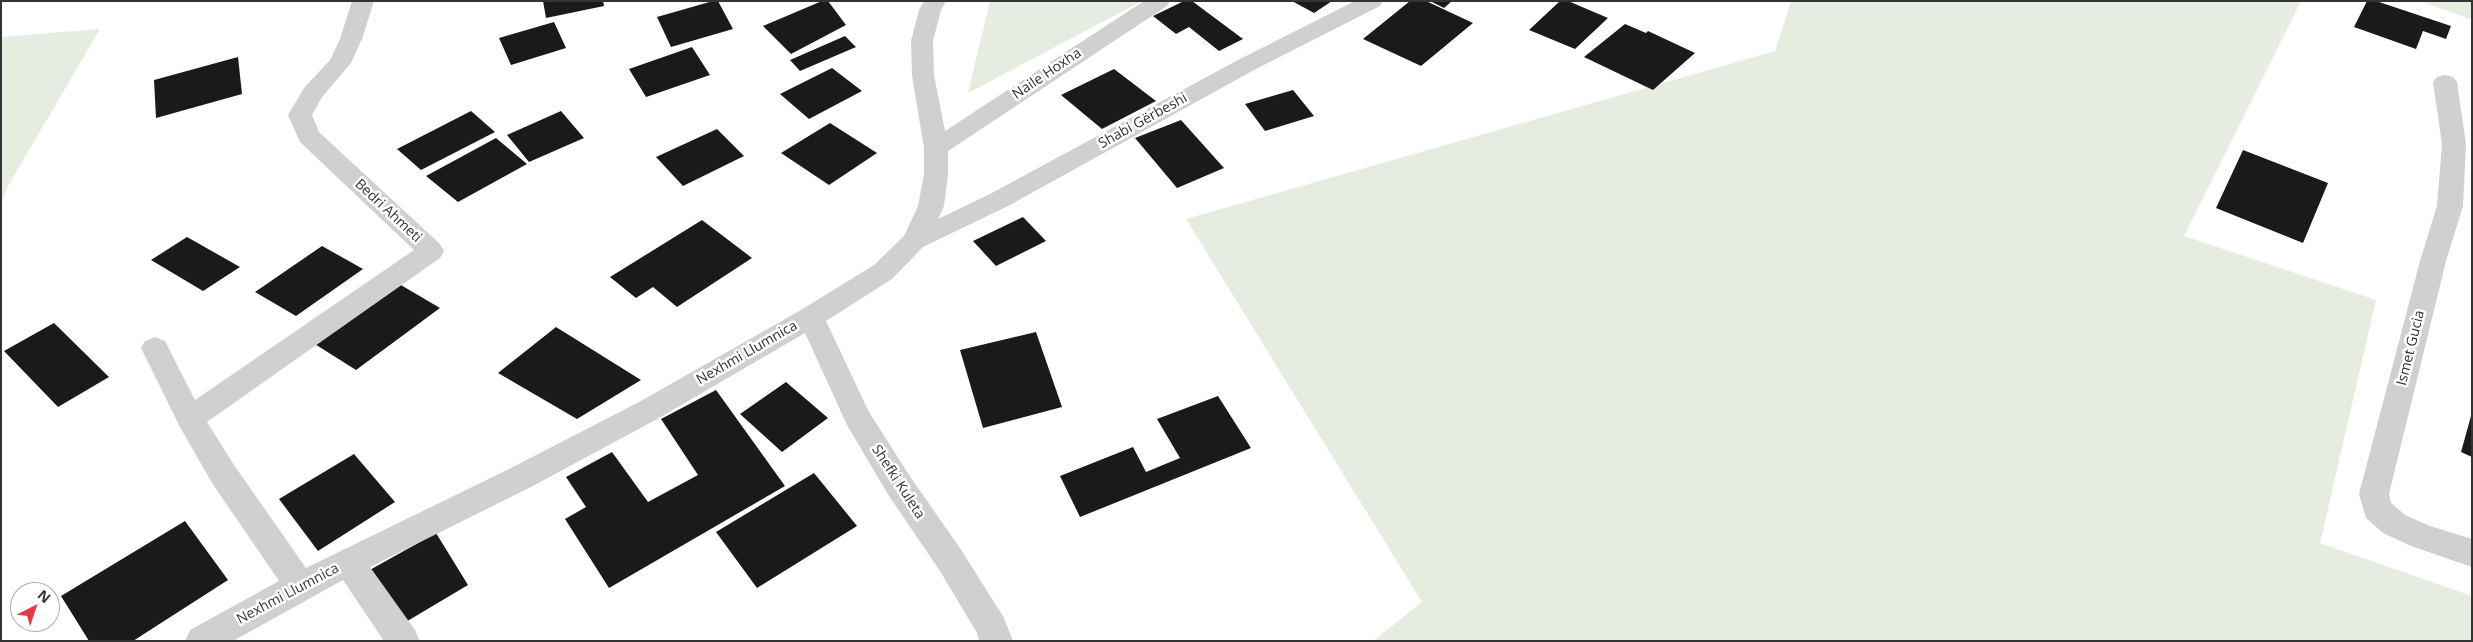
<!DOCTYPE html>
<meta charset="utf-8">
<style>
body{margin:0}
#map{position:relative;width:2473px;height:642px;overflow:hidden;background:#fff;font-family:"Open Sans",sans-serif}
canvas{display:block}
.frame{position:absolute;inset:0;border:2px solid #333;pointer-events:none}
.north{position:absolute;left:10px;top:582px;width:50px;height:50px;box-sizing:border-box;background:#fff;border:1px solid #adadad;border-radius:50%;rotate:41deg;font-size:14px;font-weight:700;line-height:20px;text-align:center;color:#333}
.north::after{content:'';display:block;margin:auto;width:18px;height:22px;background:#e63946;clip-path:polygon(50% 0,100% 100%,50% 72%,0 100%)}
</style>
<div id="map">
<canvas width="2473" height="642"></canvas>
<div class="frame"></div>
<div class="north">N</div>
</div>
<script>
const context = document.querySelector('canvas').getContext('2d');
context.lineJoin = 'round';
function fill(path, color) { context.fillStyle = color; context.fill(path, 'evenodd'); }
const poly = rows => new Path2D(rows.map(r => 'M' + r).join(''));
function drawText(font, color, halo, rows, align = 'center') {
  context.font = font + ' "Open Sans",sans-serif'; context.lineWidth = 5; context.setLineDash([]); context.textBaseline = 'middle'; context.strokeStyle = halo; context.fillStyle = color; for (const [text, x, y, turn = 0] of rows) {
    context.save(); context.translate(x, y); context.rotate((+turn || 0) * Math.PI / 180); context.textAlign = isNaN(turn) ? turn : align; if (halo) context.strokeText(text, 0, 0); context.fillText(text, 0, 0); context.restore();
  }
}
fill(poly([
 [990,1,1142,1,968,93],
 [1791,1,2301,1,2184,236,2376,300,2320,543,2472,596,2472,641,1373,641,1422,602,1186,219,1775,51],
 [2421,1,2472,1,2472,20],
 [100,29,8,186,1,203,1,37]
]), '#e6ecdf');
fill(poly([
 [543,1,603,1,604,6,546,18],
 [713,1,718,1,733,29,671,47,657,17],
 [822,1,828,1,846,25,791,54,763,26],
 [1184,1,1192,1,1243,39,1219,51,1189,27,1176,34,1153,16],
 [1292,1,1332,1,1314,13],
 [1410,1,1426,1,1473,23,1421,66,1363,39],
 [1430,1,1452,1,1444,8],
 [1560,1,1568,1,1608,18,1575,49,1529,30],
 [2367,1,2376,1,2451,26,2446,39,2423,31,2416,49,2354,27],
 [554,22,566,48,511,65,499,38],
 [1625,24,1646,33,1648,31,1695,53,1653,90,1584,57],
 [845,36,856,47,800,71,790,60],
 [692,47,710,75,646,97,629,69],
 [238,57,242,94,156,118,154,80],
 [832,68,862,91,809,119,780,94],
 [1114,69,1156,101,1102,129,1061,95],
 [1293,90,1314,116,1265,131,1245,104],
 [471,111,495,132,421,170,397,149],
 [561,111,584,138,529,162,507,135],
 [1181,120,1224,168,1177,188,1135,138],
 [830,123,877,153,829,185,781,153],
 [717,129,744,156,683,186,656,157],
 [496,138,527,164,458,202,426,176],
 [2243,150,2328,183,2303,243,2216,208],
 [1023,217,1046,241,996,266,973,241],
 [702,220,752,258,677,307,653,287,636,298,610,277],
 [187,237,240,267,203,291,151,260],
 [322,246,363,269,296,316,255,292],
 [394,281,440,308,356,370,310,341],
 [54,323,109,377,58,407,4,351],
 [556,327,641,380,577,419,498,373],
 [1036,332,1062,407,983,428,960,350],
 [786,382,828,418,782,452,740,414],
 [716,390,785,486,609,588,565,519,586,507,566,477,612,452,648,502,698,475,661,419],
 [1218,396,1251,448,1080,517,1060,476,1133,447,1146,472,1180,458,1157,419],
 [2471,416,2472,416,2472,457,2461,452],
 [354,454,395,502,318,551,279,499],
 [814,473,857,526,757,588,716,532],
 [185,521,228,580,133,641,89,641,61,596],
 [436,533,468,585,399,626,368,571]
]), '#1a1a1a');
fill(poly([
 [352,1,374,1,362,39,351,63,322,97,312,115,319,132,440,244,444,251,440,258,207,422,234,465,306,568,509,469,639,402,801,310,874,265,904,236,918,206,924,174,924,148,912,75,911,41,919,10,924,1,946,1,941,10,933,41,934,75,945,131,1144,1,1170,1,1167,6,948,151,948,174,944,206,938,219,990,194,1238,60,1355,1,1383,1,1380,6,1254,70,1008,206,923,247,892,279,826,321,869,412,911,478,962,551,1004,618,1013,641,979,641,977,633,940,571,889,496,847,425,805,333,659,418,531,487,370,567,415,630,420,641,384,641,343,580,233,641,185,641,190,630,279,581,212,483,180,427,141,348,145,341,155,337,165,341,195,400,414,250,300,142,288,115,304,88,330,60,340,39,352,1],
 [2445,75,2453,77,2457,82,2466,144,2463,206,2446,261,2389,494,2391,503,2405,515,2430,526,2472,539,2472,567,2411,546,2383,533,2366,518,2359,494,2420,261,2437,206,2442,144,2433,82,2437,77,2445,75]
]), '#d0d0d0');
drawText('14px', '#333', '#fff', [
 ["Naile Hoxha",1047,74,-34],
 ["Shabi Gërbeshi",1143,121,-29],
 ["Bedri Ahmeti",388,211,43],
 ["Ismet Gucia",2411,348,-76],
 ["Nexhmi Llumnica",747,353,-30],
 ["Shefki Kuleta",898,482,57],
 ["Nexhmi Llumnica",288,594,-28]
]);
</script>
